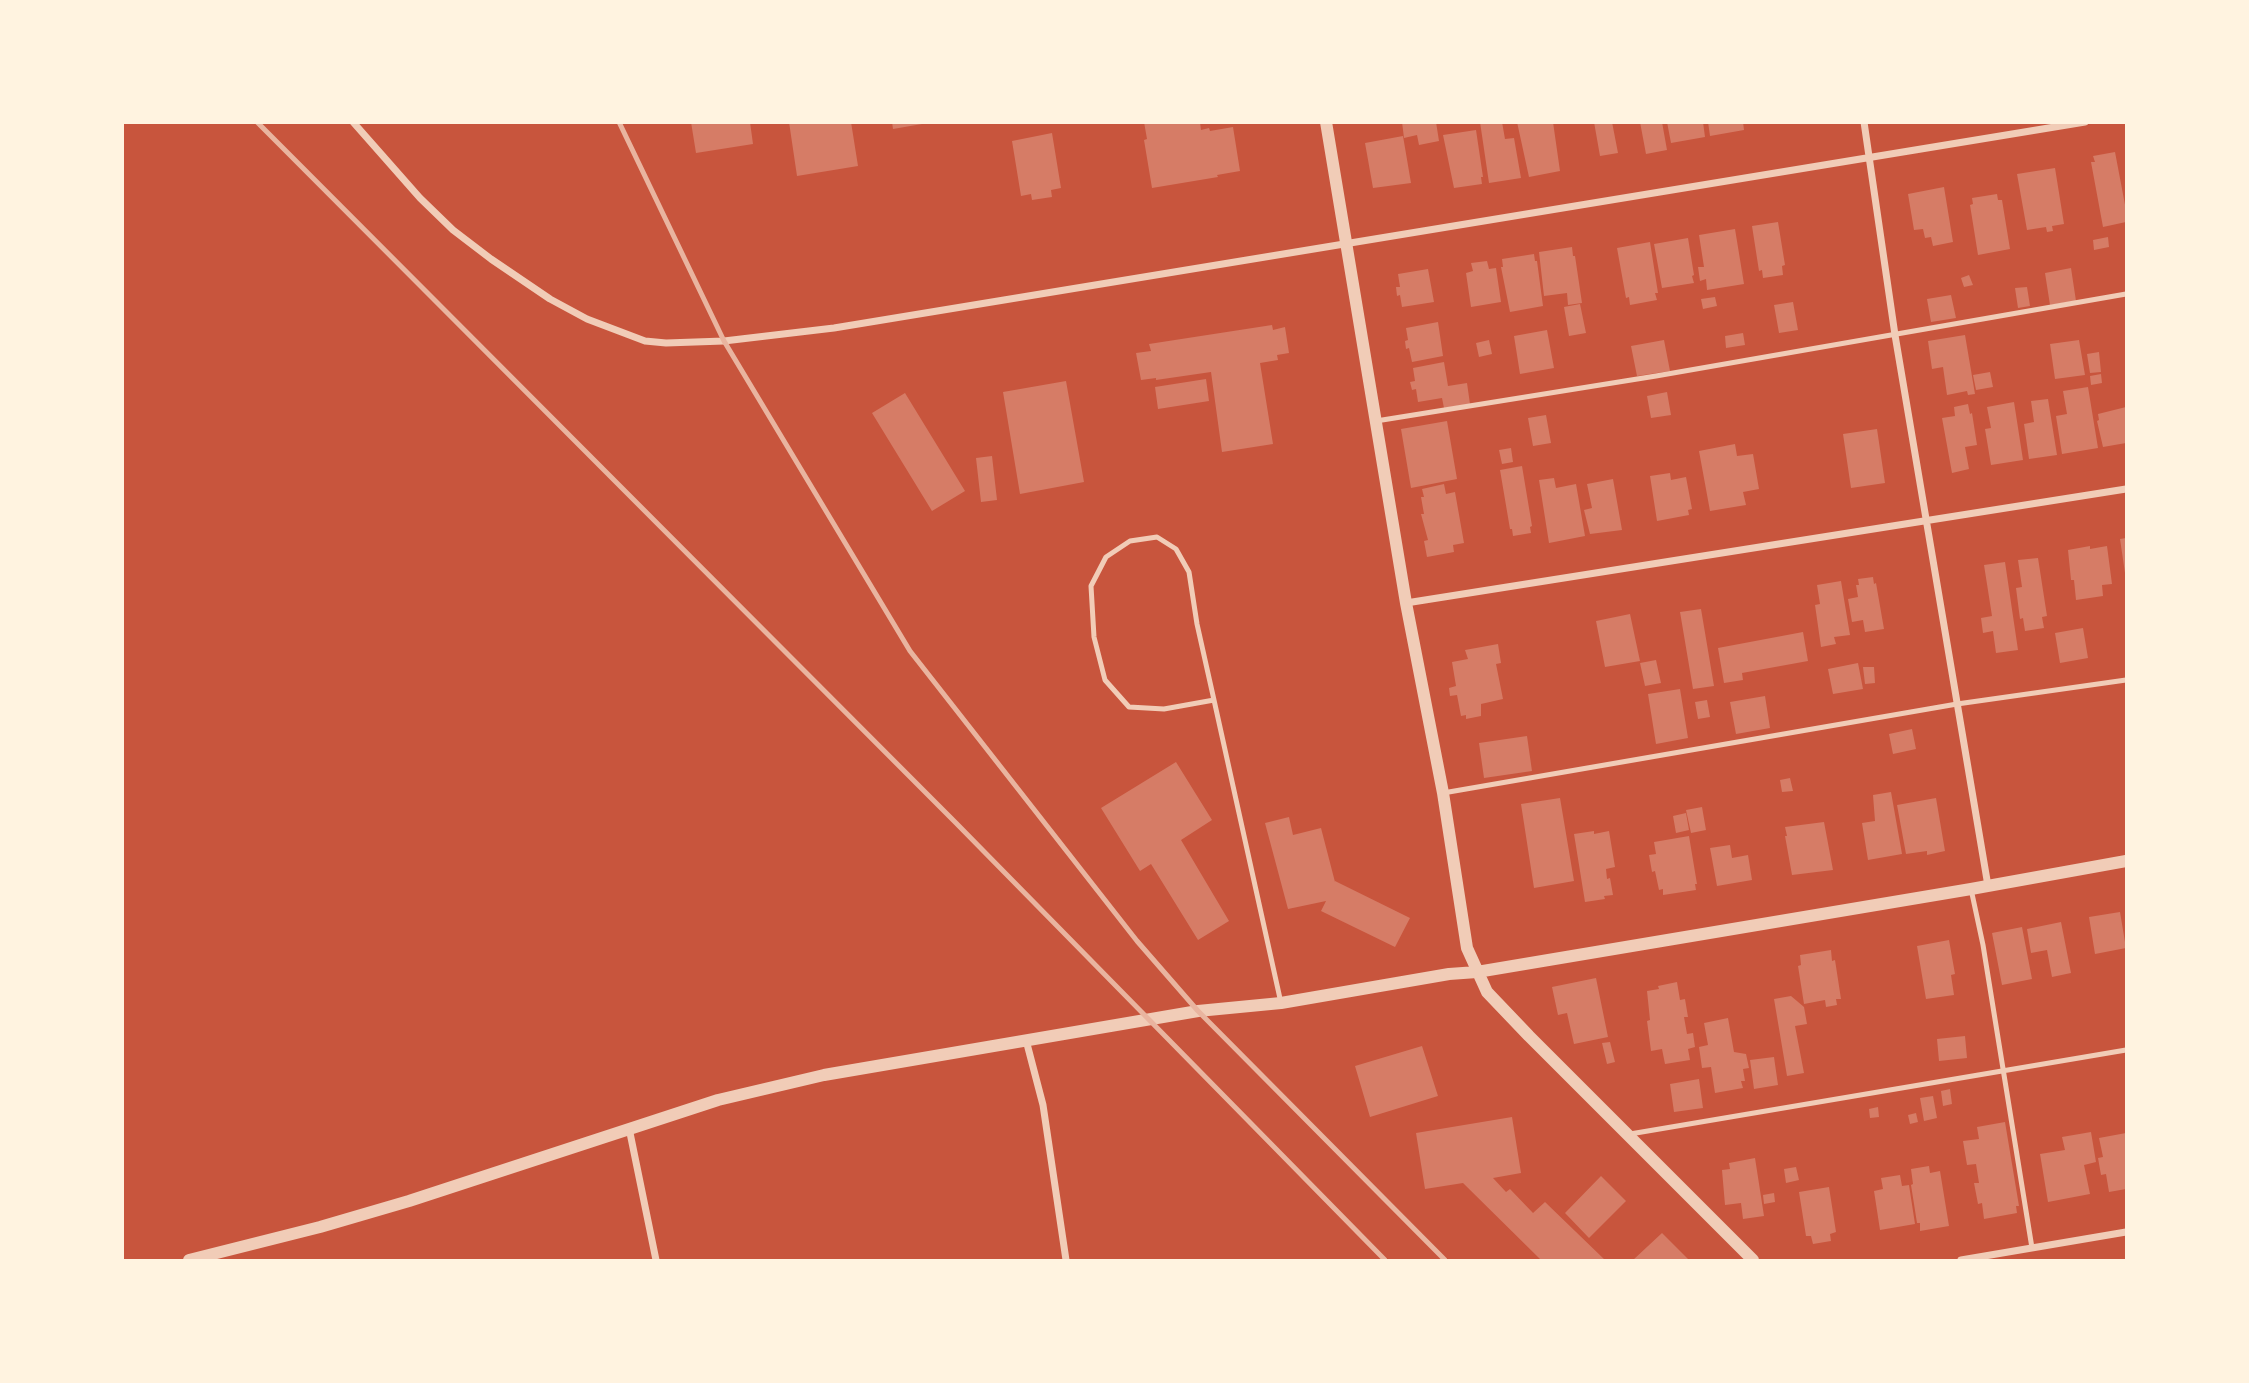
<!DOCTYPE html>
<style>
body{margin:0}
#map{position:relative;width:2249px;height:1383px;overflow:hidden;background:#c8553d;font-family:Cabin,sans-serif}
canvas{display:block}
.frame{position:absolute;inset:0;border:124px solid #fff3e0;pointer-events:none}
</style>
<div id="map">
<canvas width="2249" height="1383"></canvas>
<div class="frame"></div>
</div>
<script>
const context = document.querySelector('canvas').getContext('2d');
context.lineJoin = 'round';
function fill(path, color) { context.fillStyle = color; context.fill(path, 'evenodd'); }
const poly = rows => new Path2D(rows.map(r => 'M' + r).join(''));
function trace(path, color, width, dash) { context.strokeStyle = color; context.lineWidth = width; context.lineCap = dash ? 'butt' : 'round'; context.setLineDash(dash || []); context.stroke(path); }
fill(poly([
 [691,122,750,122,753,144,696,153],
 [789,122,851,122,858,166,797,176],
 [892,122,921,122,922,124,893,129],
 [1144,122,1200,122,1201,130,1209,128,1210,131,1233,127,1240,171,1217,175,1218,177,1152,188,1144,140,1147,139],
 [1402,122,1436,122,1439,141,1419,145,1417,135,1404,138],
 [1480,122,1502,122,1505,139,1514,138,1521,178,1489,183],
 [1517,122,1553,122,1560,171,1529,177],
 [1594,122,1612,122,1618,153,1600,156],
 [1640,122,1662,122,1667,150,1646,154],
 [1667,122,1703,122,1705,137,1671,143],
 [1708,122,1743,122,1744,130,1710,136],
 [1476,130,1483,177,1481,177,1482,184,1454,188,1443,135],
 [1052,133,1061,188,1051,190,1052,197,1032,200,1031,194,1021,196,1012,141],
 [1403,136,1411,183,1373,188,1365,143],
 [2115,152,2126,210,2126,222,2103,227,2091,162,2095,162,2093,156],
 [2055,168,2064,224,2052,226,2053,231,2047,232,2046,227,2027,230,2017,174],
 [1944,187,1953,242,1933,246,1931,237,1925,238,1923,229,1914,230,1908,194],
 [1997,194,1998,200,2002,200,2010,249,1978,255,1970,205,1973,204,1972,198],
 [1778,222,1785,265,1782,266,1783,275,1763,278,1762,270,1759,271,1752,226],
 [1735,229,1744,284,1707,290,1706,279,1700,281,1698,267,1704,267,1699,235],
 [2108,237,2109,247,2094,250,2093,240],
 [1688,238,1694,275,1692,276,1694,283,1662,288,1654,244],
 [1650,242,1658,293,1655,293,1657,300,1630,305,1629,297,1626,298,1617,248],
 [1572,247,1573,256,1575,256,1582,303,1568,305,1567,293,1544,296,1539,252],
 [1534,254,1535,261,1537,261,1543,306,1510,312,1501,267,1503,267,1502,259],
 [1487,261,1489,269,1496,268,1501,302,1471,307,1466,273,1473,271,1471,263],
 [2071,268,2076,301,2050,305,2045,273],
 [1428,269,1434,302,1402,307,1400,295,1397,296,1396,287,1400,287,1398,274],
 [1969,275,1973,285,1964,287,1961,278],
 [2027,287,2030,306,2018,308,2015,288],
 [1951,295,1956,318,1931,322,1927,299],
 [1715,297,1717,306,1703,309,1701,299],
 [1793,302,1798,330,1779,333,1774,305],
 [1580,304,1586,333,1569,336,1564,307],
 [1438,322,1443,356,1412,362,1409,348,1406,349,1405,341,1408,340,1406,328],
 [1272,325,1273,330,1285,327,1289,353,1277,355,1278,360,1260,363,1273,444,1222,452,1211,372,1156,380,1156,378,1141,380,1136,353,1151,351,1149,344],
 [1547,330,1554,368,1520,374,1514,336],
 [1743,333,1745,345,1726,348,1725,336],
 [1965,335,1975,394,1968,395,1967,391,1947,395,1943,367,1932,369,1928,341],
 [1489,340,1492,354,1479,357,1476,343],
 [1664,340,1670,371,1637,376,1631,346],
 [2079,340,2085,375,2055,379,2050,344],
 [2099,352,2101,372,2090,373,2087,354],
 [1444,362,1448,386,1467,383,1470,404,1444,408,1442,398,1418,402,1416,389,1412,390,1410,382,1415,381,1413,368],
 [1990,372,1993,387,1976,390,1973,375],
 [2101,374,2102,383,2091,385,2090,376],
 [1206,379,1209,401,1158,409,1155,387],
 [1066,381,1084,482,1020,494,1003,392],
 [2088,387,2098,448,2062,454,2056,416,2067,414,2063,391],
 [1667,392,1671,415,1651,418,1647,396],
 [905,393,965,491,932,511,872,413],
 [2048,399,2057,455,2029,459,2024,424,2034,422,2031,401],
 [2014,402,2023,460,1991,465,1985,429,1991,428,1987,407],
 [1968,404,1970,414,1972,413,1977,445,1965,447,1969,469,1952,473,1942,418,1955,416,1954,407],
 [2126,407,2126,443,2103,447,2097,421,2099,420,2098,414],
 [1546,415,1551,443,1533,446,1528,418],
 [1447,421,1457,479,1411,488,1401,429],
 [1877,429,1885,483,1851,488,1843,434],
 [1735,444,1737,456,1753,454,1759,489,1743,492,1746,505,1710,511,1699,451],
 [1511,448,1513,462,1502,464,1499,450],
 [992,456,997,500,981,502,976,458],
 [1522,466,1532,526,1530,527,1531,533,1513,536,1512,529,1510,529,1500,470],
 [1670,473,1671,480,1686,477,1692,509,1688,510,1689,515,1657,521,1650,476],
 [1554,478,1556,488,1576,484,1585,536,1549,543,1539,480],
 [1613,479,1622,530,1590,534,1584,510,1592,508,1587,484],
 [1444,484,1446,494,1455,492,1464,543,1453,545,1454,552,1427,557,1424,541,1428,540,1421,514,1424,514,1421,497,1424,497,1422,489],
 [2126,538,2126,573,2125,573,2120,539],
 [2090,546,2090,549,2107,546,2112,584,2102,585,2103,596,2076,600,2074,580,2071,580,2068,550],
 [2038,558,2047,616,2042,617,2044,628,2025,631,2023,618,2020,619,2016,588,2022,587,2018,560],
 [2005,562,2018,650,1996,653,1993,631,1983,633,1981,618,1992,616,1984,565],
 [1873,577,1874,584,1876,583,1884,629,1865,632,1863,620,1852,622,1848,599,1858,597,1856,585,1859,585,1858,579],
 [1841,581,1850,635,1834,637,1836,644,1821,647,1815,605,1820,604,1817,585],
 [1701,609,1714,686,1693,689,1680,612],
 [1630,614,1640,661,1605,667,1596,621],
 [2083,628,2088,658,2060,663,2055,633],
 [1803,632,1808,661,1742,673,1743,680,1724,683,1718,648],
 [1498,644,1501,663,1496,664,1503,699,1481,704,1481,716,1466,719,1466,715,1461,716,1457,695,1450,696,1449,688,1456,686,1452,662,1468,659,1465,650],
 [1656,660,1661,683,1645,686,1640,663],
 [1858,663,1863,689,1833,694,1828,669],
 [1863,667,1874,667,1875,683,1865,684],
 [1680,689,1688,738,1656,744,1648,694],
 [1765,696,1770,728,1736,734,1730,702],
 [1707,700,1710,717,1698,719,1695,702],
 [1912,729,1916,749,1893,754,1889,734],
 [1527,736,1532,771,1484,778,1479,743],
 [1176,762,1212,820,1181,840,1229,921,1198,940,1151,864,1140,871,1101,808],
 [1790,778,1793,791,1782,792,1780,780],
 [1891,792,1902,854,1868,860,1862,823,1875,821,1873,795],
 [1560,798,1574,881,1534,888,1521,804],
 [1936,798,1945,851,1927,855,1927,851,1906,854,1897,805],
 [1702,807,1706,830,1691,833,1686,810],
 [1686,813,1689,830,1676,833,1673,816],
 [1289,817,1293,835,1321,828,1335,882,1335,881,1410,918,1395,947,1321,911,1326,901,1288,909,1265,823],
 [1824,822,1833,870,1792,875,1785,836,1787,836,1785,827],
 [1594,831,1594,834,1609,831,1615,867,1606,869,1607,879,1610,878,1613,895,1604,896,1605,899,1585,902,1574,834],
 [1689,836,1697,884,1695,884,1696,890,1663,895,1663,889,1659,890,1655,871,1652,872,1649,855,1656,854,1654,842],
 [1730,845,1732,858,1748,855,1752,880,1717,886,1710,848],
 [2120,912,2126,948,2095,954,2089,917],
 [2061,922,2071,973,2052,977,2047,950,2031,953,2027,929],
 [2022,927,2032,979,2002,985,1992,933],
 [1949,940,1955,974,1951,975,1954,995,1926,999,1917,946],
 [1831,950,1832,961,1835,960,1841,999,1836,999,1837,1005,1826,1007,1825,1000,1804,1004,1798,966,1801,965,1800,955],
 [1596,978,1608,1037,1574,1044,1567,1013,1558,1015,1552,987],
 [1677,982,1680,1000,1685,999,1688,1017,1684,1017,1687,1034,1693,1033,1695,1047,1688,1049,1690,1060,1665,1064,1662,1049,1651,1051,1647,1021,1650,1020,1647,991,1659,989,1658,986],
 [1791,996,1804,1007,1807,1024,1795,1026,1804,1073,1787,1076,1774,999],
 [1728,1018,1734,1052,1746,1054,1749,1068,1743,1069,1745,1081,1741,1081,1743,1088,1715,1093,1711,1067,1702,1068,1699,1047,1708,1045,1704,1023],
 [1965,1036,1967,1058,1939,1061,1937,1039],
 [1610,1042,1615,1062,1607,1064,1602,1043],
 [1422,1046,1438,1096,1370,1117,1355,1066],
 [1774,1057,1778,1085,1754,1089,1750,1060],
 [1699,1079,1703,1108,1674,1112,1670,1084],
 [1950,1089,1952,1104,1943,1106,1941,1091],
 [1933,1096,1937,1118,1924,1121,1920,1098],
 [1878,1107,1879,1117,1870,1118,1869,1109],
 [1916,1113,1918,1122,1910,1124,1908,1115],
 [1512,1117,1521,1173,1493,1178,1506,1192,1510,1189,1533,1213,1545,1202,1605,1260,1541,1260,1463,1183,1425,1189,1416,1133],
 [2005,1122,2019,1206,2016,1206,2017,1213,1984,1219,1982,1203,1978,1204,1974,1183,1979,1183,1976,1164,1967,1165,1963,1141,1979,1139,1977,1127],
 [2091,1132,2096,1162,2084,1165,2090,1194,2048,1202,2040,1154,2065,1150,2062,1137],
 [2126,1133,2126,1189,2109,1192,2106,1174,2101,1175,2098,1158,2103,1157,2099,1138],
 [1755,1158,1764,1216,1743,1219,1741,1203,1725,1205,1722,1170,1730,1169,1729,1163],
 [1929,1166,1930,1173,1940,1171,1949,1226,1920,1231,1920,1223,1917,1223,1911,1185,1913,1184,1911,1169],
 [1796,1167,1799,1180,1786,1183,1784,1169],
 [1900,1175,1902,1186,1909,1185,1915,1224,1880,1230,1874,1191,1883,1189,1881,1178],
 [1601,1176,1626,1201,1589,1238,1565,1213],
 [1829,1187,1836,1232,1830,1234,1831,1241,1813,1244,1811,1236,1806,1236,1799,1192],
 [1774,1193,1775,1202,1764,1204,1763,1195],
 [1662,1233,1689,1260,1633,1260]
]), '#d67c66');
trace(poly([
 [1376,421,1656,376,2126,294],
 [1214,700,1164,709,1129,707,1105,680,1094,637,1091,586,1106,557,1130,541,1157,537,1176,549,1189,572,1197,624,1214,700,1281,1003],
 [1443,793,1957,704,2126,680],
 [1971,889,1983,945,2032,1248],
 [1630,1134,2126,1050]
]), '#f1ccb7', 5);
trace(poly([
 [353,122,420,198,453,230,491,259,550,299,587,319,645,341,666,343,724,341,834,328,2085,122],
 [1864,122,1895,335,1988,886],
 [1406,603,2126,489],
 [1026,1040,1043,1105,1066,1260],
 [629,1128,656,1260],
 [1961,1260,2126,1232]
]), '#f1ccb7', 7);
trace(poly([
 [1326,122,1406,603,1443,793,1467,948,1487,992,1529,1036,1753,1260],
 [189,1260,320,1227,409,1201,718,1100,824,1075,1198,1011,1281,1003,1449,974,1477,972,1971,889,2126,861]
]), '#f1ccb7', 12);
trace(poly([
 [257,122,956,823,1385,1260],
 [619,122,724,341,910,651,1137,941,1198,1011,1445,1260]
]), '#e9b49f', 5);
</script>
